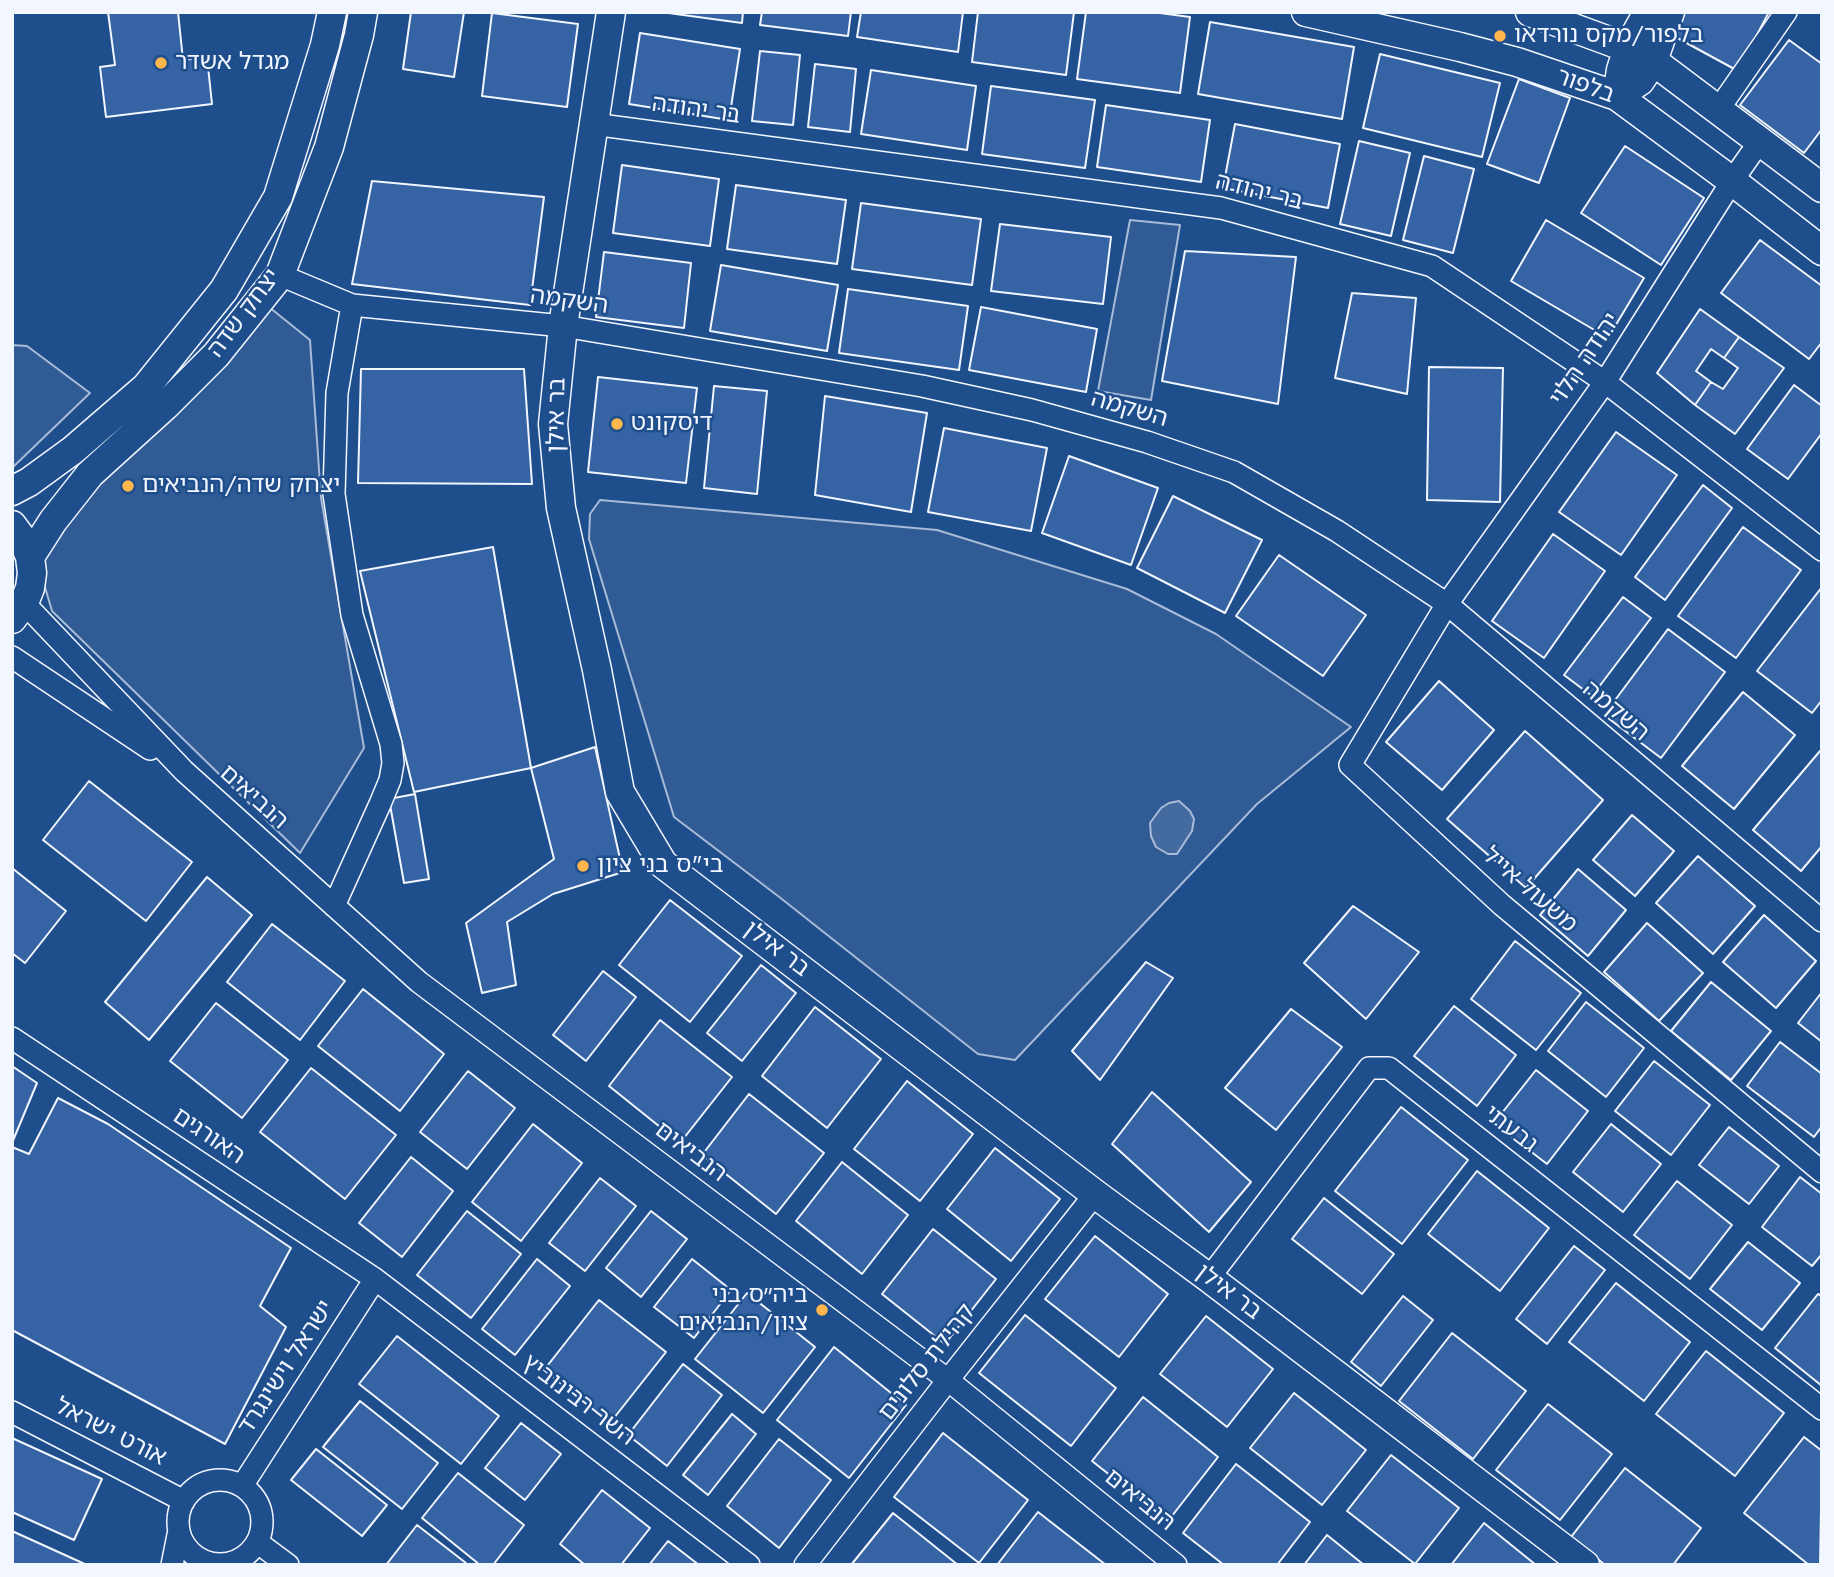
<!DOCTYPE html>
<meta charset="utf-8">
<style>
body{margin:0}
#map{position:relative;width:1834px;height:1577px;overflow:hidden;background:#1f4e8c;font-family:Jost,sans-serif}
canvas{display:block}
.frame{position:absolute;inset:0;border:14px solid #f2f6ff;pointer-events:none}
</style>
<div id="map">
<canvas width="1834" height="1577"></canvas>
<div class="frame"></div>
</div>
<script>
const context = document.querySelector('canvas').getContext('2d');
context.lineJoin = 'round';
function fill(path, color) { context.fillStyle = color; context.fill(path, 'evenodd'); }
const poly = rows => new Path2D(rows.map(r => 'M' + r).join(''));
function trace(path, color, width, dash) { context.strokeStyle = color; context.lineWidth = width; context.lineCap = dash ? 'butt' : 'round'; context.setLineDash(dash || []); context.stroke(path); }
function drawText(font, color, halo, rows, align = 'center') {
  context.font = font + ' Jost,"Noto Sans Hebrew",sans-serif'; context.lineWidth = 5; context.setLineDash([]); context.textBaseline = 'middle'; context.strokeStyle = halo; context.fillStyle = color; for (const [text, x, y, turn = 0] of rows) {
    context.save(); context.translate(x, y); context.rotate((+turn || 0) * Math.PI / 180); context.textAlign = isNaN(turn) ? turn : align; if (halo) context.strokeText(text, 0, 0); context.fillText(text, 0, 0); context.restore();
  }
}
const green = poly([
 [1130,220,1180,225,1151,400,1098,391,1130,220],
 [269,307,310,340,321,498,364,748,300,853,52,611,42,577,45,554,70,508,269,307],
 [12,345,27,346,90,393,12,468,12,345],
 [600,500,937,530,1127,589,1216,634,1351,727,1257,804,1015,1060,978,1054,778,896,674,817,589,539,590,514,600,500]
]);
fill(green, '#305b95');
trace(green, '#a8bbd7', 2);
const water = poly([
 [1179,801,1190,811,1194,819,1192,831,1177,854,1168,854,1156,847,1151,836,1150,823,1161,808,1169,803,1179,801]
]);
fill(water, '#446ba0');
trace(water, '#a8bbd7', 2);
const building = poly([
 [108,12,178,12,183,60,207,57,212,104,106,117,100,67,115,65,108,12],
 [411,12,464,12,454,77,403,69,411,12],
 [661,12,743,12,742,23,661,12],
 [762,12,851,12,848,36,760,25,762,12],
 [861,12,963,12,958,52,857,37,861,12],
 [978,12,1074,12,1066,75,972,62,978,12],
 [1086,12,1152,12,1190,17,1180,93,1077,79,1086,12],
 [1681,12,1769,12,1738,71,1670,34,1681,12],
 [492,13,578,24,567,107,482,96,492,13],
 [1210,22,1354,47,1342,119,1198,94,1210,22],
 [640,33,740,49,729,120,629,104,640,33],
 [1789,40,1822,64,1822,129,1804,153,1740,105,1789,40],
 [760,51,800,55,793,125,752,121,760,51],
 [1380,54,1500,83,1482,157,1363,128,1380,54],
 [815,64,856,69,850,132,808,127,815,64],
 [871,70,976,86,967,150,861,134,871,70],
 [1519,79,1570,98,1539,183,1487,164,1519,79],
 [991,86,1095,100,1085,168,982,154,991,86],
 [1106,105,1210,120,1201,182,1097,167,1106,105],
 [1235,124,1340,144,1328,208,1223,188,1235,124],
 [1359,141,1410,153,1391,236,1340,224,1359,141],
 [1625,146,1704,198,1661,265,1581,213,1625,146],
 [1424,156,1474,169,1453,253,1403,240,1424,156],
 [622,165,719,179,710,246,613,233,622,165],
 [372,181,544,197,530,305,352,284,372,181],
 [736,185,846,200,837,264,727,249,736,185],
 [861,203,981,219,972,285,852,269,861,203],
 [1546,220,1644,278,1608,338,1511,281,1546,220],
 [1000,224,1111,237,1103,304,991,291,1000,224],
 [1760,240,1822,286,1822,342,1809,359,1721,293,1760,240],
 [1185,251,1296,257,1278,404,1162,381,1185,251],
 [604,252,691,263,684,328,596,317,604,252],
 [721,265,838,285,827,351,710,331,721,265],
 [848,289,968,306,959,370,839,353,848,289],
 [1352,293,1416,298,1407,394,1335,378,1352,293],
 [981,307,1097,329,1086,392,969,370,981,307],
 [1700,309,1739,337,1724,358,1711,349,1696,371,1711,382,1695,405,1657,373,1700,309],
 [1739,337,1784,368,1735,434,1695,405,1711,382,1723,389,1738,368,1724,358,1739,337],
 [1429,367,1503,368,1500,502,1427,500,1429,367],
 [361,369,524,369,532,484,358,483,361,369],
 [598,377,697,388,686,483,588,472,598,377],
 [1794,385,1822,406,1822,433,1788,479,1747,449,1794,385],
 [714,386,767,391,757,494,704,488,714,386],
 [825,396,927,413,911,512,815,495,825,396],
 [944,428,1047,448,1031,531,928,512,944,428],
 [1616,432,1677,475,1621,555,1559,512,1616,432],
 [1069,456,1158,488,1131,565,1042,533,1069,456],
 [1703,485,1732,508,1665,600,1635,577,1703,485],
 [1173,496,1262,540,1225,613,1137,568,1173,496],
 [1743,527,1801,570,1736,658,1678,616,1743,527],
 [1553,534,1605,571,1544,658,1492,621,1553,534],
 [493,547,531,768,414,792,360,571,493,547],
 [1279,555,1366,615,1323,676,1236,616,1279,555],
 [1822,587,1822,700,1812,713,1757,671,1822,587],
 [1623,597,1651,618,1592,696,1564,675,1623,597],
 [1668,629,1725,672,1661,758,1604,715,1668,629],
 [1439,681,1494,730,1442,790,1386,742,1439,681],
 [1743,692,1795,735,1734,809,1682,766,1743,692],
 [1525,731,1603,800,1526,888,1447,819,1525,731],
 [595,747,623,872,553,894,507,922,516,985,482,993,466,923,554,859,531,768,595,747],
 [1820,751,1822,752,1822,846,1801,871,1753,830,1820,751],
 [89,781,192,862,146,921,43,840,89,781],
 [415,794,429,879,404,883,389,799,415,794],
 [1632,815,1674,851,1635,896,1593,860,1632,815],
 [1698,856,1755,906,1713,954,1656,903,1698,856],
 [12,868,66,911,25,963,12,953,12,868],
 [1578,869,1626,910,1588,956,1540,915,1578,869],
 [207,877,252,915,149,1040,105,1002,207,877],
 [670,900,742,956,690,1022,619,965,670,900],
 [1353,906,1419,952,1366,1019,1304,963,1353,906],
 [1764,915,1816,961,1776,1008,1723,962,1764,915],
 [1647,923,1703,973,1659,1021,1604,972,1647,923],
 [272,924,345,981,300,1040,227,982,272,924],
 [1515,941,1581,993,1536,1050,1471,999,1515,941],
 [1146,962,1173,978,1100,1080,1072,1051,1146,962],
 [761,965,796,993,742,1061,707,1033,761,965],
 [603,971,636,997,586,1061,553,1035,603,971],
 [1711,982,1771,1031,1731,1080,1671,1031,1711,982],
 [363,989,444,1054,400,1111,318,1046,363,989],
 [1822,992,1822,1042,1798,1023,1822,992],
 [1586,1002,1644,1048,1606,1097,1548,1051,1586,1002],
 [216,1003,288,1060,242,1118,170,1061,216,1003],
 [1454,1006,1516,1055,1477,1106,1414,1056,1454,1006],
 [815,1007,881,1059,827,1128,762,1076,815,1007],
 [1291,1009,1342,1047,1276,1130,1225,1088,1291,1009],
 [660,1020,732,1077,680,1143,609,1086,660,1020],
 [1780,1042,1822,1074,1822,1126,1814,1137,1747,1086,1780,1042],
 [1654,1061,1710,1105,1671,1155,1615,1111,1654,1061],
 [12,1066,37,1083,12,1143,12,1066],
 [311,1068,396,1135,345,1199,260,1132,311,1068],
 [1536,1070,1588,1111,1547,1164,1494,1123,1536,1070],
 [468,1071,515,1108,467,1169,420,1132,468,1071],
 [907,1081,973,1134,920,1201,854,1149,907,1081],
 [1152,1092,1251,1182,1209,1232,1112,1144,1152,1092],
 [749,1094,824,1153,776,1214,702,1155,749,1094],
 [58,1098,108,1124,291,1248,260,1306,286,1327,225,1444,12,1330,12,1147,29,1154,58,1098],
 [1401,1107,1468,1160,1402,1244,1335,1191,1401,1107],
 [533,1124,582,1163,521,1241,472,1202,533,1124],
 [1611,1124,1661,1164,1623,1212,1573,1172,1611,1124],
 [1729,1127,1779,1166,1749,1204,1699,1165,1729,1127],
 [995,1148,1060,1199,1011,1261,947,1209,995,1148],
 [411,1157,453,1191,402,1257,359,1223,411,1157],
 [842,1162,908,1215,862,1274,796,1221,842,1162],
 [1477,1171,1549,1228,1500,1291,1428,1234,1477,1171],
 [1800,1177,1822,1194,1822,1254,1812,1266,1762,1227,1800,1177],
 [600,1178,636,1206,585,1271,549,1243,600,1178],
 [1677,1181,1732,1225,1690,1279,1634,1235,1677,1181],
 [1324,1198,1394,1254,1362,1294,1292,1239,1324,1198],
 [467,1211,521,1254,471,1318,417,1275,467,1211],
 [651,1211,687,1239,641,1297,606,1268,651,1211],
 [933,1229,996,1279,945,1344,882,1294,933,1229],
 [1095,1236,1168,1294,1119,1357,1045,1299,1095,1236],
 [1748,1242,1800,1283,1762,1330,1710,1289,1748,1242],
 [1574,1246,1605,1270,1547,1344,1516,1319,1574,1246],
 [537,1259,570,1286,515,1355,482,1329,537,1259],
 [692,1259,731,1290,694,1338,654,1307,692,1259],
 [1616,1283,1690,1342,1644,1401,1569,1342,1616,1283],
 [747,1293,815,1347,763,1413,695,1359,747,1293],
 [1818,1294,1822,1296,1822,1386,1775,1348,1818,1294],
 [1403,1296,1433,1320,1381,1386,1351,1362,1403,1296],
 [599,1300,666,1352,610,1423,544,1370,599,1300],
 [1025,1315,1116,1388,1071,1446,979,1373,1025,1315],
 [1206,1316,1273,1369,1227,1427,1160,1374,1206,1316],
 [1452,1333,1526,1391,1473,1459,1399,1401,1452,1333],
 [397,1336,499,1416,461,1464,359,1384,397,1336],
 [834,1347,906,1405,849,1478,777,1420,834,1347],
 [1706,1351,1784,1413,1735,1476,1656,1414,1706,1351],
 [683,1364,722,1395,667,1466,628,1435,683,1364],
 [1294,1393,1366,1450,1322,1505,1250,1448,1294,1393],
 [1143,1397,1218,1457,1168,1521,1092,1461,1143,1397],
 [360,1401,438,1463,402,1509,323,1447,360,1401],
 [1548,1404,1612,1454,1560,1520,1496,1470,1548,1404],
 [732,1414,756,1434,708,1495,683,1475,732,1414],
 [521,1423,561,1454,525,1500,485,1468,521,1423],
 [943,1433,1028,1500,979,1563,894,1497,943,1433],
 [1804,1437,1822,1451,1820,1565,1809,1565,1744,1513,1804,1437],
 [12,1438,102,1479,74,1540,12,1512,12,1438],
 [779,1439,831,1480,779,1548,727,1506,779,1439],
 [316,1449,387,1505,362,1536,291,1480,316,1449],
 [1391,1455,1459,1508,1415,1564,1347,1511,1391,1455],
 [1236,1464,1310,1522,1277,1565,1224,1565,1183,1533,1236,1464],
 [1625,1468,1701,1528,1673,1565,1605,1565,1571,1537,1625,1468],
 [458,1473,524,1525,493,1565,480,1565,422,1518,458,1473],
 [602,1490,650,1528,621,1565,585,1565,560,1544,602,1490],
 [1038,1512,1106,1565,997,1565,1038,1512],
 [893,1513,958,1565,851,1565,893,1513],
 [1484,1523,1536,1565,1451,1565,1484,1523],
 [417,1525,466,1563,465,1565,386,1565,417,1525],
 [12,1531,87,1565,12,1565,12,1531],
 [1327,1535,1364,1565,1304,1565,1327,1535],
 [668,1541,699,1565,649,1565,668,1541]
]);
fill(building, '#3563a3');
trace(building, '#f2f6ff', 2);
const street = poly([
 [1718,110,1786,12],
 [593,124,1221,208,1432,266,1605,382,1822,550],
 [1760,141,1732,181,1605,382,1447,604,1350,765,1502,905,1822,1172],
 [280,275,352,305,563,326,922,386,1032,410,1147,442,1234,472,1337,531,1447,604,1822,921],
 [24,603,184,771,419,982,948,1380,1176,1565],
 [12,657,150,749],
 [334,906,380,804,390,780,393,763,391,744,352,615,334,494,337,393,352,305],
 [12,1038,375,1279,749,1565],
 [1209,1278,1369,1068,1389,1068,1822,1409],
 [12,1412,184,1501],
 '178 1522a42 42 0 1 1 84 0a42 42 0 1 1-84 0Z',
 [242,1486,375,1279],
 [257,1542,288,1565],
 [172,1565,179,1530],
 [805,1565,948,1380,1095,1194]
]);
const secondary = poly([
 [611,12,563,326,553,424,561,508,597,670,620,792,663,864,1095,1194,1209,1278,1585,1565],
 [1306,12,1460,47,1517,62,1617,96,1732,181,1822,251],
 [1530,12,1628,48,1653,61,1822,188],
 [1617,96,1640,81,1653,61,1670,12],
 [1617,96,1621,70,1628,48,1648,12],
 [12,491,29,482,73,450,146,387,224,290,278,197,325,45,332,12],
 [12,525,23,540,30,557,32,573,30,588,24,603,12,619],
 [30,557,53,521,90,474,165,406,216,355,280,275,329,147,359,35,363,12]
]);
trace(street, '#f2f6ff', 24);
trace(secondary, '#f2f6ff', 31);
trace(street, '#1f4e8c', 21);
trace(secondary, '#1f4e8c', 28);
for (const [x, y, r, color] of [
 [1500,36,7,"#ffb74d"],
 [161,63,7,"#ffb74d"],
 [617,424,7,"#ffb74d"],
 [128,486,7,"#ffb74d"],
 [583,866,7,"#ffb74d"],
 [822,1310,7,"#ffb74d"]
]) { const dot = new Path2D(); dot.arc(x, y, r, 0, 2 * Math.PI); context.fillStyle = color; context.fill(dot); trace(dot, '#1f4e8c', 2.5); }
drawText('24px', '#f2f6ff', '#1f4e8c', [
 ["בלפור/מקס נורדאו",1514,36],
 ["מגדל אשדר",175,63],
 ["דיסקונט",631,424],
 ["יצחק שדה/הנביאים",142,486],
 ["בי\"ס בני ציון",597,866],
 ["ביה״ס בני",808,1296,"right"],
 ["ציון/הנביאים",808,1324,"right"]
], 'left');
drawText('24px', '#f2f6ff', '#1f4e8c', [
 ["בלפור",1585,87,20],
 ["בר יהודה",696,111,8],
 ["בר יהודה",1259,193,14],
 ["השקמה",569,302,8],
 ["יצחק שדה",245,314,-53],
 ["יהודה הלוי",1586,360,-56],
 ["השקמה",1129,410,16],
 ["בר אילן",558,415,-89],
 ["השקמה",1615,712,40],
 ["הנביאים",253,798,42],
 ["משעול אייל",1529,891,41],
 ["בר אילן",776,950,37],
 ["גבעתי",1510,1130,38],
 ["האורגים",208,1137,34],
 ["הנביאים",690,1153,37],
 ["בר אילן",1228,1293,37],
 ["קהילת סלונים",928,1363,-52],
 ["ישראל וישינגרד",287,1368,-57],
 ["השר רבינוביץ",578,1401,37],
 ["אורט ישראל",110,1433,27],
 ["הנביאים",1139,1501,39]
]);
</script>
